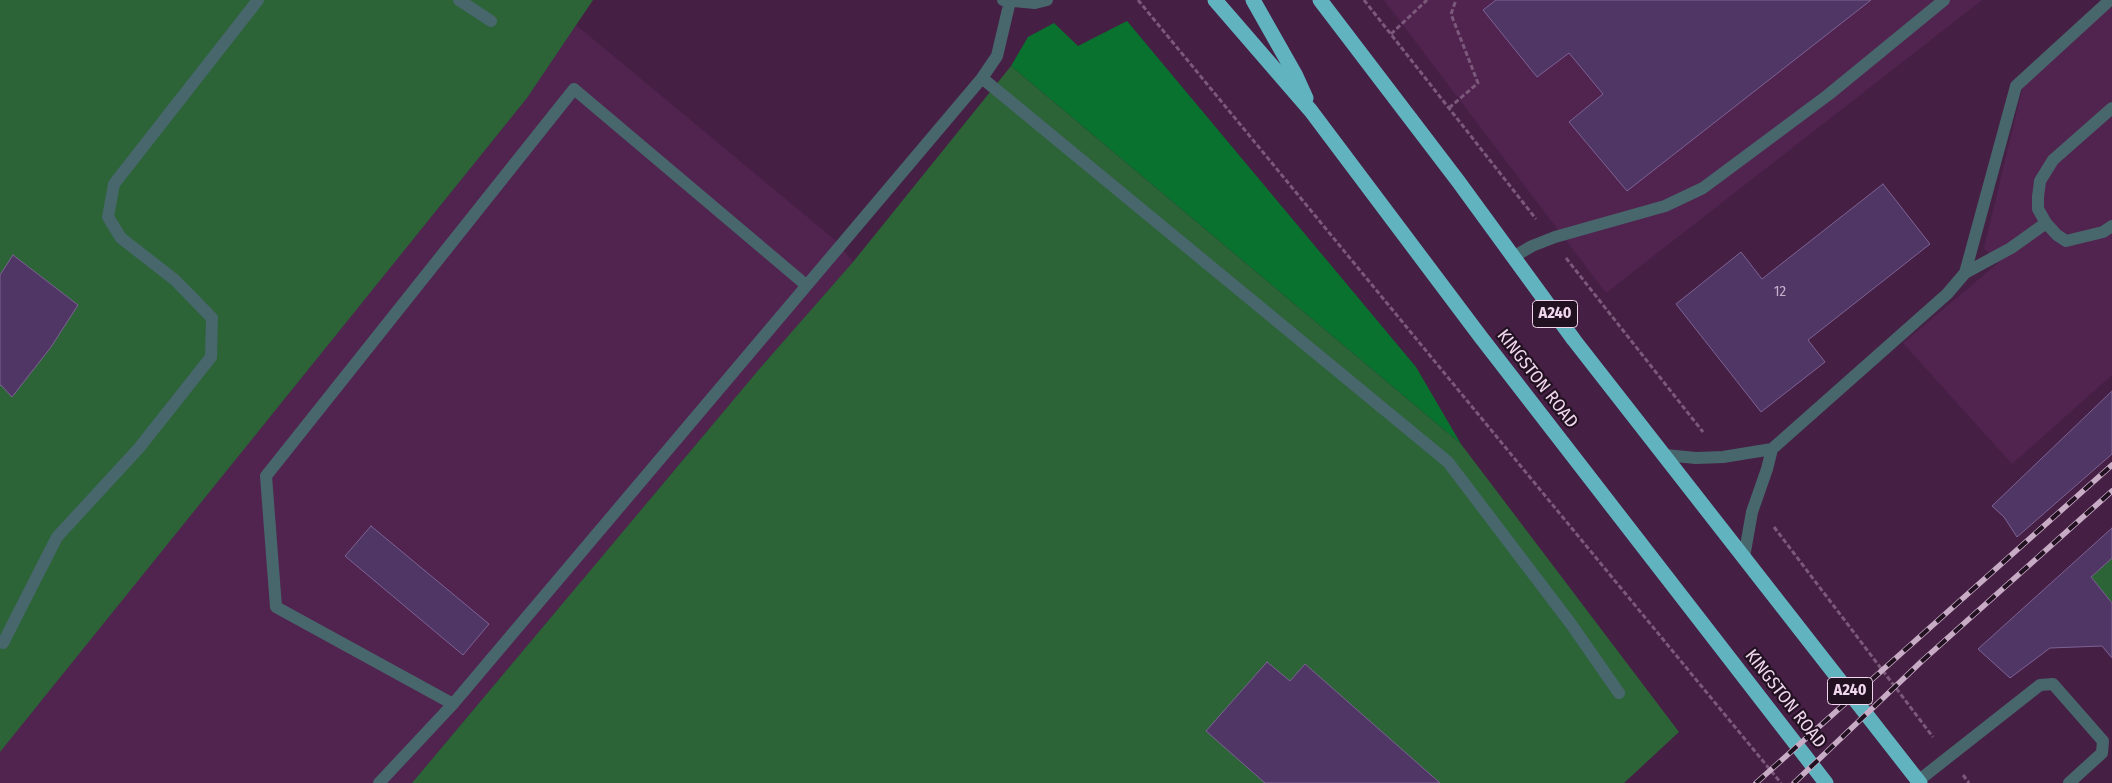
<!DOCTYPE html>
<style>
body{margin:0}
canvas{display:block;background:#451f44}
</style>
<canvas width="2112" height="783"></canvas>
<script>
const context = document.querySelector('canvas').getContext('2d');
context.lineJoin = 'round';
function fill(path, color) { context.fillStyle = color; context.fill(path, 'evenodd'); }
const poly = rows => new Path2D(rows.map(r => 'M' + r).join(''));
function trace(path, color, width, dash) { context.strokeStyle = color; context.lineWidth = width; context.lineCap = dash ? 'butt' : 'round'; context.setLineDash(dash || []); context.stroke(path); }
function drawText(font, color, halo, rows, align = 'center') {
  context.font = font + ' "Fira Sans Condensed",sans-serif'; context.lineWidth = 4.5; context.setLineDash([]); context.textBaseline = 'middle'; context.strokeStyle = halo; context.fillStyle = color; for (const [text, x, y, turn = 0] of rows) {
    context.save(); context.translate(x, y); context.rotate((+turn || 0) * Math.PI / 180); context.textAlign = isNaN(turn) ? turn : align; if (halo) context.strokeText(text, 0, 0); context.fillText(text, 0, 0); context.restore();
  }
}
fill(poly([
 [1384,0,1982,0,1606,293],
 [2112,5,2112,375,2012,464,1903,343,1998,263,1984,248,2023,86],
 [576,25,835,240,853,262,761,367,412,783,0,783,0,752,2,749,527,98]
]), '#512450');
fill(poly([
 [0,0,593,0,527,98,0,752],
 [1011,66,1461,444,1679,732,1624,783,412,783,761,367,853,262],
 [2112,558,2112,603,2091,577]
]), '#2c6337');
fill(poly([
 [1127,21,1416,367,1461,444,1011,66,1028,37,1054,23,1078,46]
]), '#08722e');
const building = poly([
 [1496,0,1871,0,1627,191,1569,122,1603,94,1569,53,1537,77,1483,10,1496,0],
 [1883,184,1930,244,1808,340,1825,362,1761,412,1676,304,1741,252,1762,279,1883,184],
 [13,255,78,305,51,347,12,397,1,385,0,386,0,275,13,255],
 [2112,391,2112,454,2017,537,2004,517,1992,506,2112,391],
 [371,526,489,624,463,655,345,556,371,526],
 [2112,528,2112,558,2091,577,2112,603,2112,658,2102,646,2050,648,2010,678,1978,649,2112,528],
 [1267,662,1290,681,1305,664,1440,783,1265,783,1206,731,1267,662]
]);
fill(building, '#4f3664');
trace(building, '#7d6294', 1);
trace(poly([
 [1138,0,1781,783],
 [1364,0,1536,219],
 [1391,34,1427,0],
 [1449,108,1478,83,1451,14,1456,0],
 [1566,258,1703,432],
 [1774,527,1933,737],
 [1963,775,1969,783]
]), '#7b597a', 3, [5, 2.5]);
trace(poly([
 [459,0,491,21],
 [1003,0,1035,3,1047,0],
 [982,78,1448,462,1571,624,1619,693],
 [2112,108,2053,160,2040,181,2038,197,2038,209,2046,223,2057,235,2066,241,2103,232,2112,226],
 [1513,257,1532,246,1555,237,1665,206,1703,188,1828,95,1944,0],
 [1965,273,2011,248,2046,223],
 [1665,455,1696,458,1723,457,1772,449,1947,294,1965,273,2016,86,2110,0],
 [1744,557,1752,512,1767,469,1772,449],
 [3,643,57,537,139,448,211,357,212,318,175,280,121,238,108,217,114,184,258,0],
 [453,704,276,607,266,476,574,89,806,285],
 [1918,781,2040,685,2053,684,2103,741,2102,753,2069,783],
 [379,783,453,704,982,78,997,56,1010,1]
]), '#48676c', 12);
trace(poly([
 [1215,0,1311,111,1480,336,1826,783],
 [1253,0,1296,76,1306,98],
 [1320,0,1458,181,1574,340,1920,783]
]), '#61b3bf', 15);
const rail = poly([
 [1756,783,2112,465],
 [1794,783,1922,661,2112,491]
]);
trace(rail, '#c8acc6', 5.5);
trace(rail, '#221121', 4, [11]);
drawText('15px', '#c8afcc', null, [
 ["12",1780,292]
]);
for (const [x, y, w] of [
 [1555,314,45],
 [1850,691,45]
]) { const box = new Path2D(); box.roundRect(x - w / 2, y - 13.5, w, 27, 4); context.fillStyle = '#221121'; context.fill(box); trace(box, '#f0d7ee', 1); }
drawText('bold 16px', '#f0d7ee', null, [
 ["A240",1555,314],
 ["A240",1850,691]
]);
drawText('18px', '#f0d7ee', '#221121', [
 ["KINGSTON ROAD",1537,379,52],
 ["KINGSTON ROAD",1785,699,52]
]);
</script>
